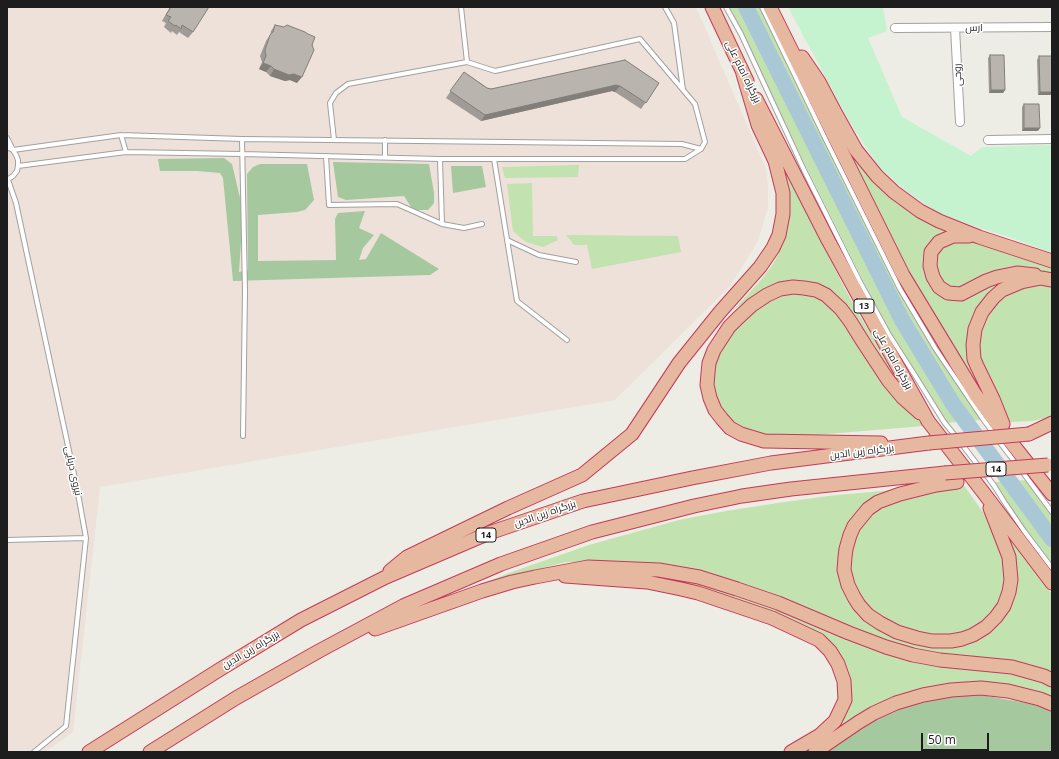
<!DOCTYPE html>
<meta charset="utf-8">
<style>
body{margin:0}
#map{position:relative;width:1059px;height:759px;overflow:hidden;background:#edece5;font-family:"Open Sans",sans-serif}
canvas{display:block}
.frame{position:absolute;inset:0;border:8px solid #1d1d1d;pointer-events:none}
.scale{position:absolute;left:921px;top:733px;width:68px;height:18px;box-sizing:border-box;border:2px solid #1d1d1d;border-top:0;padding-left:5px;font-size:12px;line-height:14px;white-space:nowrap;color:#1d1d1d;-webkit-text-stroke:3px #fff;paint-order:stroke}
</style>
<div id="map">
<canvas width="1059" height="759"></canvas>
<div class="frame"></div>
<div class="scale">50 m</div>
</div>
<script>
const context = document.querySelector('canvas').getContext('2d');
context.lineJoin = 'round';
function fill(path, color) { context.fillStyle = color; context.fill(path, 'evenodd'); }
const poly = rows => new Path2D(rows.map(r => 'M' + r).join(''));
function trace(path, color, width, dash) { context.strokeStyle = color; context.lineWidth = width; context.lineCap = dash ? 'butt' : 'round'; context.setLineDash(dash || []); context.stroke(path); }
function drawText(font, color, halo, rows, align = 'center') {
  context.font = font + ' "Open Sans",Cairo,sans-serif'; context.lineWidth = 3; context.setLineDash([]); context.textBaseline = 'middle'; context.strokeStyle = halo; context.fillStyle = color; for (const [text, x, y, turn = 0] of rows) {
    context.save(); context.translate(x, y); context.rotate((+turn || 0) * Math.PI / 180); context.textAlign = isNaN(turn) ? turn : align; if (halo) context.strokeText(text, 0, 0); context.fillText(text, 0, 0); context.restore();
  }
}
fill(poly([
 [7,7,696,7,766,169,768,185,768,207,758,241,731,285,615,400,100,487,73,732,45,752,7,752]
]), '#eee1d9');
fill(poly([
 [730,7,760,7,807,107,899,291,917,322,980,420,947,423,891,333,857,269,810,175],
 [821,92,904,207,1052,267,1052,276,1027,277,973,322,982,390,950,341,915,283,868,190],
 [756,106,845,289,860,316,909,399,822,287,812,282,798,281,779,284,765,289,734,309,760,281,771,267,778,255,787,229],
 [579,165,578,177,505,178,502,167],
 [532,183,533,236,557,236,558,240,543,247,526,242,513,231,507,184],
 [566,235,678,236,681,252,592,269,587,245,574,245],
 [1024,284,1052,284,1052,417,1032,421,1010,422,985,377,976,348,985,313,997,298],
 [795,291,820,298,840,314,883,378,923,426,816,435,779,436,760,435,737,428,720,410,712,387,715,360,739,323,774,297],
 [1028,480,1052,516,1052,564,1012,511,995,482],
 [963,484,989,521,1004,555,1006,585,994,612,970,632,935,638,900,628,867,608,851,579,849,557,853,539,870,513,899,498],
 [893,490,877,498,841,552,867,619,957,645,1011,599,1001,527,1052,594,1052,675,946,657,878,640,788,604,619,562,566,562,504,578,439,600,512,572,589,545,679,520,726,511,778,503,828,496],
 [629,572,670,575,745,596,837,634,1052,683,1052,700,936,689,810,752,798,752,812,745,851,688,850,675,847,666,844,660,835,649,831,645]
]), '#c2e2b0');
fill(poly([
 [224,158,232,164,241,202,241,242,239,272,248,270,247,174,253,167,260,164,307,164,314,200,305,210,297,212,258,215,258,261,336,260,335,219,338,213,365,211,359,228,374,235,363,248,359,260,366,259,381,233,439,269,430,275,233,281,223,178,220,173,197,171,160,171,158,159],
 [333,162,429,164,434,193,434,203,428,210,413,210,404,196,346,200,338,197],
 [451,166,482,166,486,187,453,193],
 [965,692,1049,707,1052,709,1052,752,820,752,886,712]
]), '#a5c89e');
fill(poly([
 [788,7,883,7,887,31,868,38,902,117,971,156,982,147,1052,145,1052,253,1015,239,944,217,905,190,879,167,850,123]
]), '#c6f3cf');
trace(poly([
 [746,7,902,320,953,404,1052,539]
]), '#aac7d6', 16);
const service = poly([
 [461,7,467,62],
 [665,7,674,23,683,90],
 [726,7,741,34,804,170,859,280,888,333,916,377,944,422,957,438],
 [762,7,826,140,900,289,935,348,983,419,994,434],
 [121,135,126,152],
 [7,138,13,150,121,135,242,139,682,144,701,149],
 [242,139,245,291,243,436],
 [385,140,385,157],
 [7,147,13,150,16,155,18,160,18,166,17,171,13,176,7,180],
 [326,156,329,205,397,204,442,224,464,228,482,224],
 [440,159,442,224],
 [494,159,517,301,567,340],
 [18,166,126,152,242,154,440,159,685,159,701,149,705,142,695,104,640,39,495,71,467,62,348,84,336,93,330,103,334,140],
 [8,180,16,203,77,488,86,538,66,726,34,752],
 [507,240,539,255,576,262],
 [998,440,1017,465],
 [961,443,980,468],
 [1021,470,1052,512],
 [985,473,995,487,1005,503,1024,531,1052,568],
 [7,540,86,538]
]);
const minor = poly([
 [895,28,1052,27],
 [955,28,960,122],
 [988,140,1052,139]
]);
const trunk = poly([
 [712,7,747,81],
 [770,7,903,275,975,394,1010,441,1052,494],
 [802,57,819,82,837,116,856,150,877,176,894,192,920,211,939,221,979,237,1052,261],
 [756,99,828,240,863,304,928,421,983,492,1052,583],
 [969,236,953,236,939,242,931,252,930,266,933,277,939,287,948,293,961,294,986,281,997,277,1017,273,1035,275],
 [1003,424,993,399,977,366,974,359,973,345,975,329,982,312,993,298,1002,290,1021,282,1041,278,1052,280],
 [1029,434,1052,423],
 [881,443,764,441,741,434,730,428,722,419,715,410,710,398,707,385,708,373,709,363,714,350,729,327,738,318,752,305,767,295,780,289,793,287,804,288,816,290,826,295,841,309,850,321,865,345,888,380,903,398,920,413],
 [957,482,936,485,900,494,878,502,868,509,854,526,850,535,846,549,845,557,844,570,848,585,854,597,859,605,868,615,880,623,897,632,917,638,932,641,951,641,962,639,973,635,986,627,996,617,1004,606,1009,592,1011,580,1009,557,990,508],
 [390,571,407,557,508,508,582,475,632,434,679,363,720,312,760,267,773,248,779,235,783,214,783,193,775,161,758,125,743,74],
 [565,576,647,582,681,589,698,593,772,618,819,640,830,651,838,664,844,681,845,700,835,721,820,735,791,752],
 [375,629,482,591,512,582,535,577,588,567,659,570,699,577,737,589,778,603,849,633,886,647,913,655,940,660,1012,667,1044,676,1052,680],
 [89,752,219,670,301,620,386,577,489,533,583,501,692,478,771,463,929,443],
 [150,752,236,698,319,651,403,606,501,564,592,532,694,506,742,496,791,489,945,473],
 [815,752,859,722,874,713,896,703,923,695,951,690,981,688,1008,691,1040,699,1052,704]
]);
trace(service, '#a1a1a1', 6);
trace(minor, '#a1a1a1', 10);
trace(trunk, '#c43957', 15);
trace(service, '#fff', 4);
trace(minor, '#fff', 8);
trace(trunk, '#e6b8a0', 13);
const trunkBridge = poly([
 [929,443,1029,434],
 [945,473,1048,465]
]);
trace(trunkBridge, '#c43957', 15, []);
trace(trunkBridge, '#e6b8a0', 13);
fill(poly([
 [170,7,193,32,188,38,179,32,177,35,172,31,171,33,164,27,166,23,162,21],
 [275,25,297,83,290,80,285,81,270,76,266,72,259,69,262,62,260,56,266,41,270,35,271,31],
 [990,55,1005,90,1003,93,989,93,988,58],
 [1039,56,1052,95,1038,95,1037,60],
 [464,72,487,88,491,89,659,83,641,109,615,92,612,91,481,121,446,98],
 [1024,104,1038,131,1022,131,1022,107]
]), '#a09b96');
fill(poly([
 [263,63,271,66,266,72,259,69],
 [274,69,294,74,302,77,297,83,290,80,285,81,270,76],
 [616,85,620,86,615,92,612,91,481,121,485,115],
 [991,90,1005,90,1003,93,989,93],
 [1040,92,1052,92,1052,95,1038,95],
 [1024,128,1040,128,1038,131,1022,131]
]), '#827e7a');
const building = poly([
 [171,7,209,7,193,32,182,25,181,29,176,25,175,26,168,21,171,17,166,15,171,7],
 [275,25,284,27,287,25,305,32,308,34,315,37,312,45,314,50,302,77,294,74,289,75,274,69,271,66,263,63,266,56,265,50,270,35,273,32,275,25],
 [990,55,1004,55,1005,90,991,90,990,55],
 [1039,56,1052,56,1052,92,1040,92,1039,56],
 [625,60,659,83,646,103,620,86,616,85,485,115,450,91,464,72,487,88,491,89,625,60],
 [1024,104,1039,104,1040,128,1024,128,1024,104]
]);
fill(building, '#bab4ae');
trace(building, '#827e7a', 1);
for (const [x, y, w] of [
 [864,306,20],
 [996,469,20],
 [486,535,20]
]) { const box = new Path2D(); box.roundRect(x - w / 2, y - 7, w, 14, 3); context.fillStyle = '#fff'; context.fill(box); trace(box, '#1d1d1d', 1); }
drawText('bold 9px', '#1d1d1d', null, [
 ["13",864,306],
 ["14",996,469],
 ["14",486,535]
]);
drawText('10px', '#1d1d1d', '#fff', [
 ["ارس",974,28],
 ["بزرگراه امام علی",743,72,64],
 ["روحی",958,75,-93],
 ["بزرگراه امام علی",893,359,61],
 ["بزرگراه زین الدین",862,452,-7],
 ["نیروی دریایی",73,471,78],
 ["بزرگراه زین الدین",545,514,-19],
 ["بزرگراه زین الدین",251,650,-31]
]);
</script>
